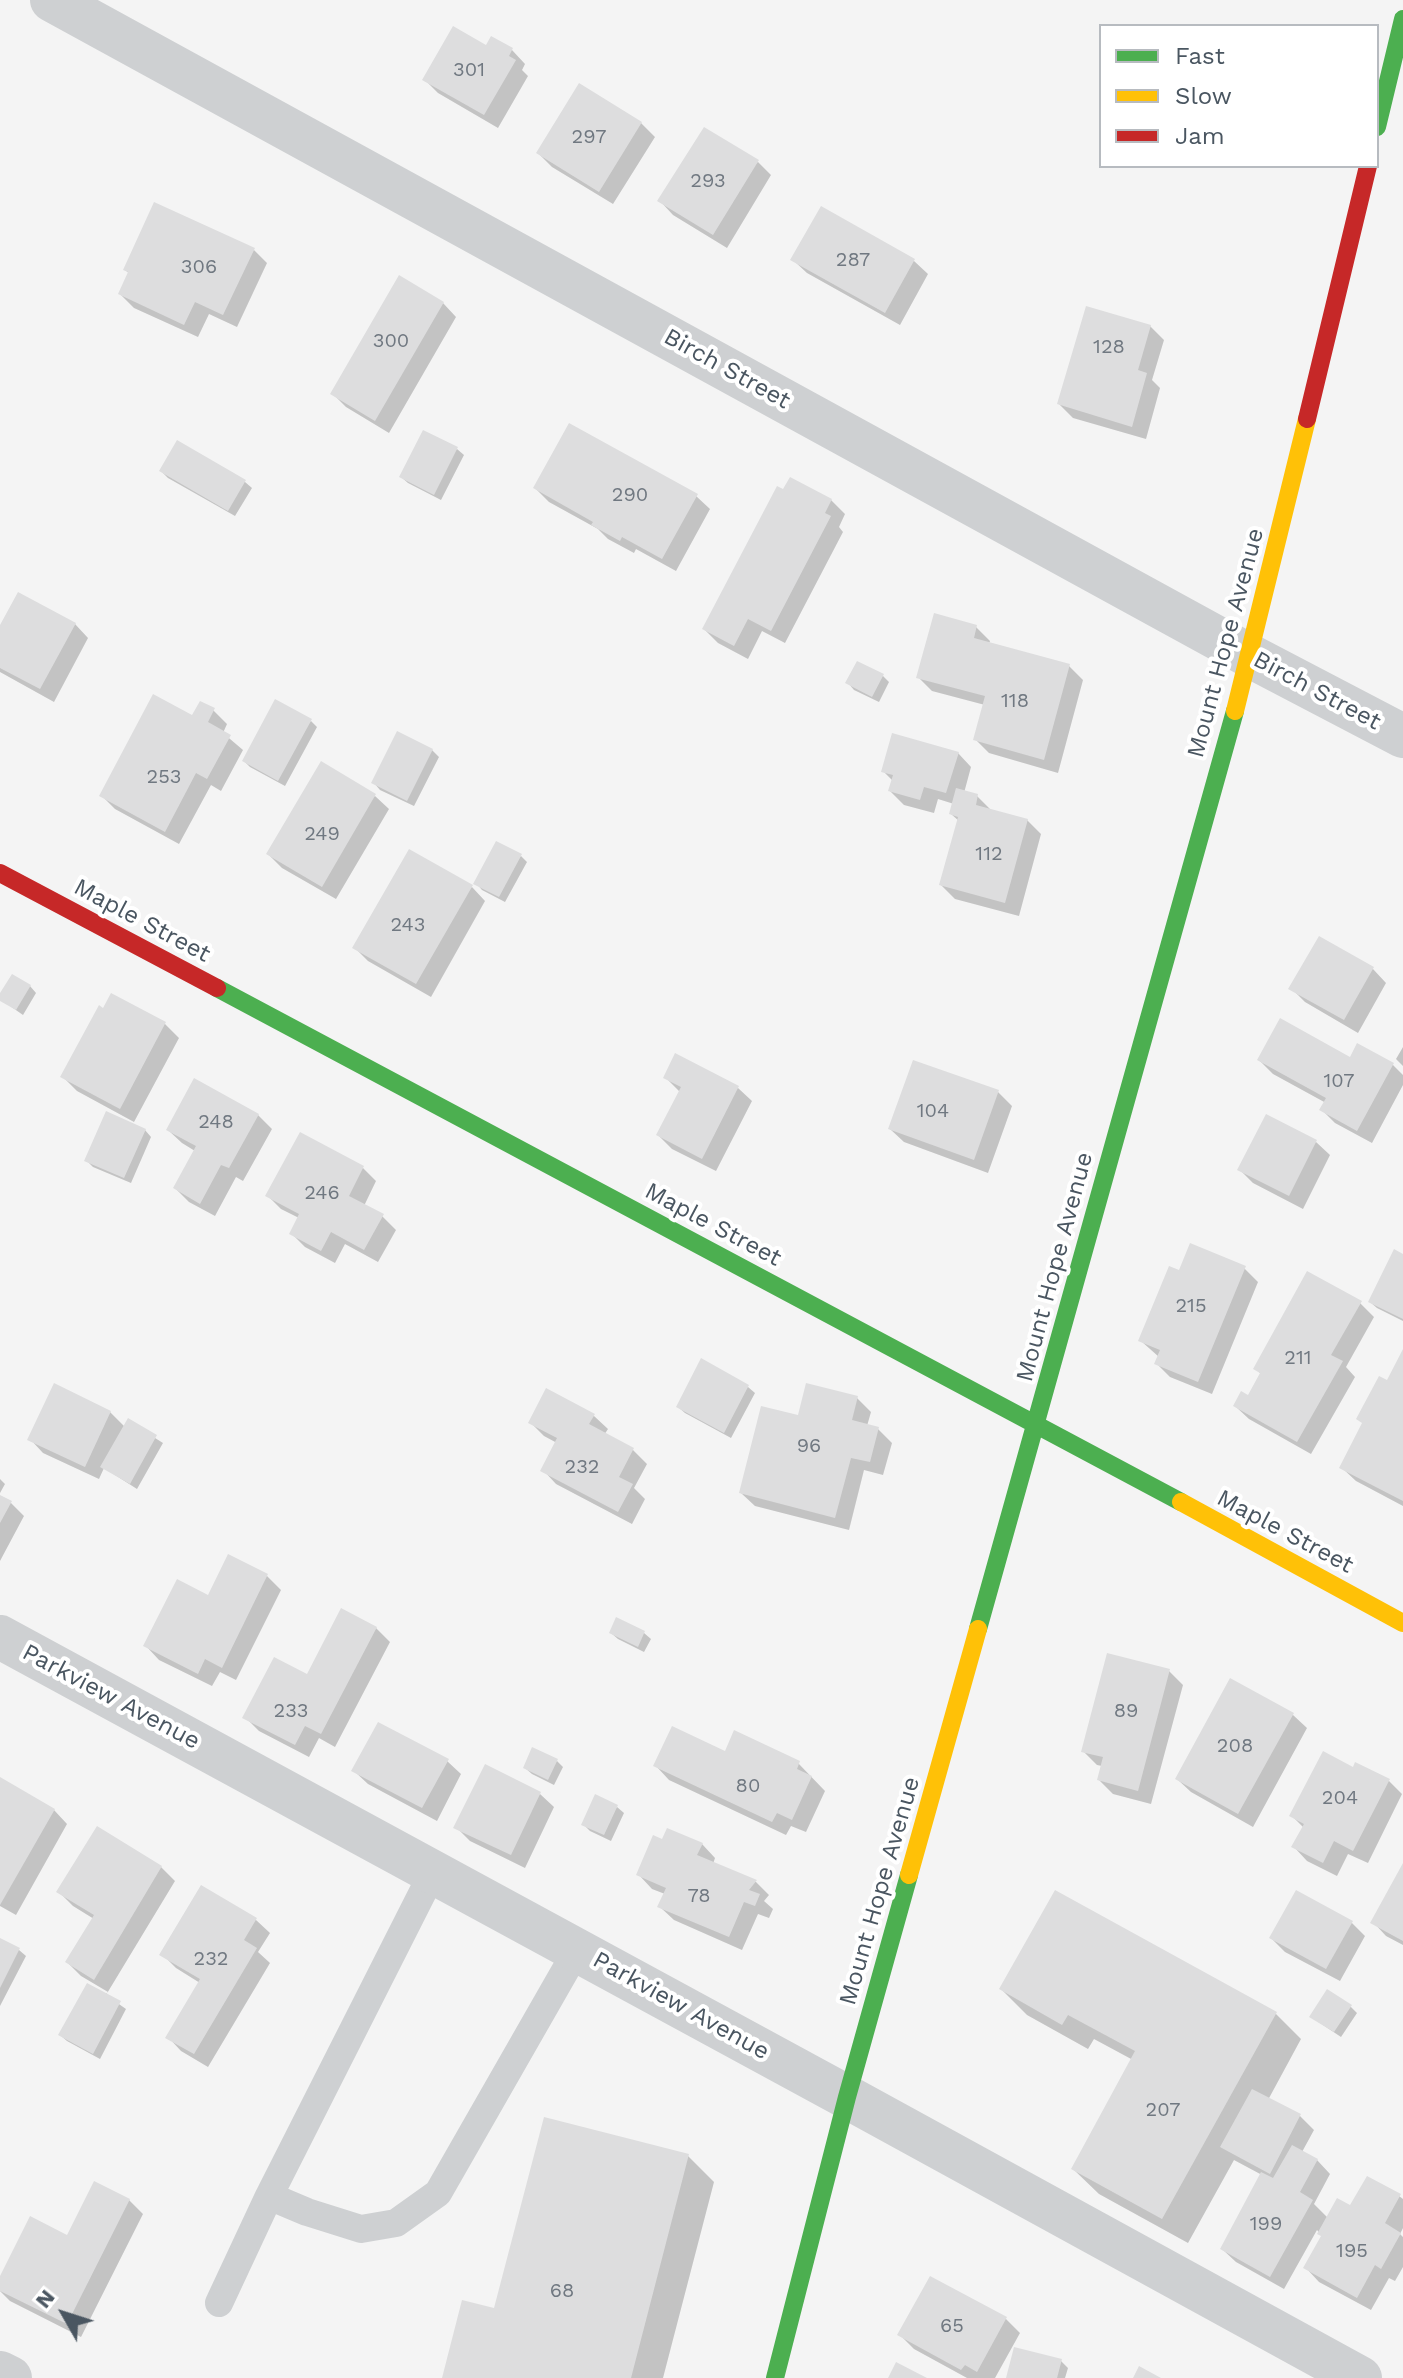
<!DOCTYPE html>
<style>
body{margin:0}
#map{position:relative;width:1403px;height:2378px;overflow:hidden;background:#f4f4f4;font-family:"Work Sans",sans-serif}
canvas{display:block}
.legend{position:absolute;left:1099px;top:24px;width:280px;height:144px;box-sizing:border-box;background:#fff;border:2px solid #b7bbc0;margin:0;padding:10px 14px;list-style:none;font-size:24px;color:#4a5661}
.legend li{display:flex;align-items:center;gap:16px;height:40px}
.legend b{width:40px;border:2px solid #b7bbc0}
.north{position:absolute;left:24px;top:2274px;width:80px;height:80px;-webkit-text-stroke:6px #fff;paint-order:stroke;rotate:309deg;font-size:22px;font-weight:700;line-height:32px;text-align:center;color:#4a5661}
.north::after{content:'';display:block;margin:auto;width:28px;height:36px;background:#4a5661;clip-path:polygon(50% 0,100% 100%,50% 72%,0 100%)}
</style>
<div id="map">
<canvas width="1403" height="2378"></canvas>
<ul class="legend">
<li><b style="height:10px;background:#4caf50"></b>Fast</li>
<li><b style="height:10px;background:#ffc107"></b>Slow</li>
<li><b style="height:10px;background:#c62828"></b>Jam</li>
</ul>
<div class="north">N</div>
</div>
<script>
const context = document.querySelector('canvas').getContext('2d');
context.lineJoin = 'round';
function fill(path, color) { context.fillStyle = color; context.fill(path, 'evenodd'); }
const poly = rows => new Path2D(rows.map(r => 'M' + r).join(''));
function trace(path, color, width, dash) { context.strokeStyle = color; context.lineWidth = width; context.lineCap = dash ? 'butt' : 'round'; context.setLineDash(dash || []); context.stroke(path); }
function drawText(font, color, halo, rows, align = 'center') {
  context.font = font + ' "Work Sans",sans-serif'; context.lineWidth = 8; context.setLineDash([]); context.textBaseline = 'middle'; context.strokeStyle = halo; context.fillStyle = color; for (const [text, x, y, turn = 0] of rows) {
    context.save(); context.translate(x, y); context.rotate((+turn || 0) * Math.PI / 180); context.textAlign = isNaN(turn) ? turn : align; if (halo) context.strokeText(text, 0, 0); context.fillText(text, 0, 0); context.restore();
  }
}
fill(poly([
 [487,47,512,50,525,64,522,70,528,76,498,128,438,93,424,79],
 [641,123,655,137,613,204,552,167,538,153],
 [758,162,771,175,727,248,673,215,660,201],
 [253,249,267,263,237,327,209,314,198,337,134,308,120,294,130,274,125,270],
 [793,260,914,261,928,274,900,325,807,273],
 [443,303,456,317,389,433,346,407,332,393],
 [1150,326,1164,340,1152,380,1160,388,1146,439,1073,418,1059,404],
 [457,449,464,455,441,500,408,483,401,477],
 [161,471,245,482,252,488,235,516,168,478],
 [535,488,696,496,710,509,676,571,636,549,634,553,608,539,598,529,549,502],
 [831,500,845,514,839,527,843,532,785,643,762,631,748,659,718,643,704,629],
 [75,624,88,638,54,702,0,672,0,630],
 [976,627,990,641,989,644,1069,666,1083,680,1058,773,989,753,975,739,985,705,932,691,918,677],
 [883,676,889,682,879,702,854,690,848,683],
 [213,710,227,724,223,733,243,750,221,791,211,785,179,844,115,809,101,795,193,718],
 [311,721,317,727,285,786,250,767,244,761],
 [432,750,439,757,414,806,380,790,374,783],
 [958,753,971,767,964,793,977,796,992,811,1027,820,1041,834,1019,916,955,899,941,885,959,821,951,814,954,804,938,799,934,813,904,805,890,791,893,781,883,771],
 [375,796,389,809,336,899,282,868,268,854],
 [521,856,527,862,505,902,482,890,476,883],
 [472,887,485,901,431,997,368,961,354,947],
 [1373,969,1386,983,1358,1033,1305,1002,1291,988],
 [30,986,36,993,23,1015,0,999,0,997],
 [112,996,165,1024,179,1038,134,1122,77,1091,63,1077],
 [1403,1047,1403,1066,1396,1059],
 [1259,1060,1393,1065,1403,1075,1403,1085,1372,1143,1335,1123,1321,1109,1326,1103,1273,1074],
 [665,1077,738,1088,752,1101,716,1171,672,1149,658,1135,680,1092],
 [998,1092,1012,1106,988,1173,904,1142,890,1129],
 [258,1115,272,1129,243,1181,236,1177,215,1216,189,1202,175,1188,195,1151,182,1143,168,1130],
 [145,1130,151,1137,131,1183,93,1167,86,1160],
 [1316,1142,1330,1155,1303,1209,1253,1183,1240,1170],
 [363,1168,376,1181,364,1206,382,1216,396,1230,378,1262,345,1244,335,1263,305,1247,291,1233,299,1218,281,1209,267,1195],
 [1403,1256,1403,1321,1377,1308,1370,1302],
 [1244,1268,1258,1282,1212,1394,1170,1377,1156,1363,1159,1357,1141,1341,1180,1273],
 [1360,1303,1374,1317,1346,1367,1355,1377,1311,1454,1249,1419,1235,1406,1249,1398,1262,1375,1255,1368],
 [1403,1353,1403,1506,1356,1481,1342,1468],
 [748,1387,755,1393,731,1438,685,1413,678,1407],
 [857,1398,871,1412,867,1426,878,1429,892,1443,883,1475,864,1470,849,1530,755,1506,741,1493,799,1418],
 [110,1412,125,1427,128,1421,163,1443,137,1489,104,1468,99,1479,43,1453,30,1439],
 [594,1416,608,1429,604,1435,633,1450,647,1464,634,1488,645,1499,632,1524,556,1484,543,1470,557,1443,544,1436,530,1422],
 [0,1479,5,1484,0,1493],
 [0,1497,11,1503,24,1516,0,1561],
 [229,1557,267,1576,281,1590,236,1680,220,1672,212,1686,159,1660,146,1646,209,1597],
 [617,1620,644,1633,651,1639,644,1652,618,1639,611,1633],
 [376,1628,390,1642,335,1747,319,1738,309,1757,259,1731,245,1717],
 [1109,1656,1169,1671,1183,1685,1151,1804,1113,1794,1099,1780,1102,1766,1097,1765,1083,1751],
 [1231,1681,1293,1715,1307,1728,1253,1827,1191,1792,1177,1779],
 [726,1754,798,1763,825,1791,806,1832,791,1826,786,1835,669,1780,656,1766],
 [447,1761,461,1774,437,1821,368,1784,354,1771],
 [557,1761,563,1767,554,1785,532,1774,525,1768],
 [1354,1770,1389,1781,1402,1794,1368,1863,1348,1854,1337,1876,1307,1861,1294,1847,1304,1828,1292,1816],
 [0,1780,54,1810,67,1824,16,1915,0,1906],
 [540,1794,554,1807,525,1868,470,1841,456,1827],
 [617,1807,624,1813,611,1841,590,1831,583,1824],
 [663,1842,702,1844,715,1858,713,1864,756,1882,769,1895,764,1901,773,1909,769,1918,758,1914,742,1950,674,1920,660,1907,665,1894,652,1889,639,1875],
 [161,1867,175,1881,106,1995,126,2009,100,2059,67,2041,60,2035,108,1992,81,1976,67,1962,94,1919,73,1906,59,1892],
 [1403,1867,1403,1945,1386,1936,1373,1922],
 [202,1888,256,1920,270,1933,258,1952,270,1963,208,2067,181,2051,168,2037,200,1983,176,1968,162,1954],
 [1055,1892,1276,2014,1301,2039,1268,2100,1300,2116,1314,2130,1302,2152,1317,2160,1330,2174,1314,2204,1328,2218,1351,2207,1399,2196,1403,2199,1403,2228,1400,2234,1403,2237,1403,2267,1395,2281,1389,2278,1371,2310,1319,2282,1306,2268,1323,2237,1317,2230,1284,2289,1236,2262,1222,2249,1262,2175,1234,2160,1188,2243,1099,2194,1073,2169,1133,2060,1094,2039,1088,2049,1027,2015,1001,1989],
 [1351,1922,1365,1936,1340,1981,1285,1952,1271,1938],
 [0,1940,19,1950,26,1956,0,2006],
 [1350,2006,1357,2013,1341,2037,1311,2017],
 [688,2156,714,2182,663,2378,444,2378,496,2311],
 [129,2200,143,2214,81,2337,10,2301,0,2291,0,2281],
 [930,2278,1006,2319,1020,2333,995,2378,967,2378,914,2349,900,2335],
 [1061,2361,1068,2368,1065,2378,1008,2378]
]), '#0003');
fill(poly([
 [453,26,486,45,491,36,513,48,509,56,516,60,484,115,422,80],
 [579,83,642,122,599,192,536,153],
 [704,127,759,160,713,235,657,201],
 [154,202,255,248,223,315,195,302,184,325,118,294,128,272,123,270],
 [821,206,915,259,885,313,790,260],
 [399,275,444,302,375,421,330,394],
 [1086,306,1151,325,1138,370,1147,373,1132,427,1057,404],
 [569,423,698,494,662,559,622,537,620,541,591,525,593,522,533,488],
 [423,430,458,447,434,495,399,477],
 [177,440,246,480,228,511,159,471],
 [790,477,832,499,825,513,831,516,771,631,748,619,734,646,702,629,777,486,783,489],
 [18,592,76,623,40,689,0,668,0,625],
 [934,613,977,625,974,638,1070,664,1044,760,973,740,985,696,916,678],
 [857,661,884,674,872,697,845,683],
 [153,694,192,715,200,701,215,708,208,722,231,735,207,779,196,773,165,832,99,796],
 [275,699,312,719,278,781,242,761],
 [397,731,433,749,407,801,371,783],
 [892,733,959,752,946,793,924,787,920,800,888,791,893,775,881,772],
 [321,761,376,794,322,887,266,854],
 [956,788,978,794,976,805,1028,819,1005,903,939,885,958,817,949,814],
 [496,841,522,854,499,897,473,884],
 [409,849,473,885,416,984,352,948],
 [1319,936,1374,967,1344,1020,1288,989],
 [12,974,31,985,16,1010,0,1001,0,993],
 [111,993,166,1022,120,1109,60,1077,99,1005,103,1008],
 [1280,1018,1350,1057,1357,1043,1394,1063,1357,1131,1319,1110,1326,1098,1257,1060],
 [675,1053,739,1086,702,1159,656,1135,681,1087,663,1078],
 [913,1060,999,1090,974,1160,888,1129],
 [194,1078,259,1114,229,1168,221,1165,200,1204,173,1188,196,1146,166,1130],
 [106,1111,146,1129,124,1178,84,1161],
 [1266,1114,1317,1140,1289,1196,1237,1170],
 [300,1132,364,1166,349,1196,384,1214,364,1250,331,1232,321,1251,289,1234,299,1214,265,1196],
 [1190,1243,1246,1266,1198,1382,1154,1364,1160,1350,1138,1341,1169,1266,1179,1270],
 [1394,1249,1403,1254,1403,1319,1368,1302],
 [1307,1271,1362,1301,1331,1355,1343,1361,1297,1442,1233,1406,1241,1391,1248,1395,1260,1373,1253,1369],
 [1403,1349,1403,1501,1339,1468,1362,1423,1356,1419,1379,1376,1387,1380],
 [701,1358,749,1385,724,1433,676,1407],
 [54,1383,111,1411,85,1467,27,1440],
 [806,1383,858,1396,852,1420,879,1427,870,1462,851,1458,835,1518,739,1493,761,1406,798,1415],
 [546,1388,595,1414,589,1424,634,1448,619,1477,633,1484,618,1512,540,1471,557,1438,528,1423],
 [128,1418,157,1435,130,1484,100,1467],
 [0,1495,12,1501,0,1523],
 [228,1554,268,1574,222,1668,205,1659,198,1674,143,1646,177,1579,208,1595],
 [341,1608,377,1627,321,1734,305,1726,295,1745,242,1718,274,1657,307,1674],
 [616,1617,645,1631,638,1647,609,1633],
 [1107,1653,1170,1669,1138,1791,1097,1780,1103,1757,1081,1752],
 [1230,1678,1294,1713,1238,1814,1175,1779],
 [378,1722,449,1759,422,1808,351,1771],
 [672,1726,725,1751,734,1730,800,1761,797,1769,812,1776,792,1820,777,1813,772,1822,653,1766],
 [532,1747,558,1759,548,1780,523,1768],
 [1323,1751,1353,1767,1355,1762,1390,1779,1353,1851,1334,1841,1323,1863,1291,1847,1304,1824,1289,1816],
 [485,1764,541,1792,511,1855,453,1828],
 [0,1777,55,1809,0,1905],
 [595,1794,618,1805,604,1835,581,1825],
 [97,1826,162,1866,94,1980,65,1962,94,1915,56,1892],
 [667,1828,703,1843,697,1855,757,1880,749,1890,760,1894,755,1906,744,1902,729,1937,657,1907,666,1888,636,1875,653,1835,662,1839],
 [1403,1863,1403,1941,1370,1923],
 [201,1885,257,1918,244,1940,257,1948,194,2054,165,2038,200,1979,159,1955],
 [1055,1890,1277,2012,1162,2219,1071,2169,1135,2051,1068,2015,1062,2025,999,1989],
 [1296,1890,1353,1921,1326,1969,1269,1938],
 [0,1938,20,1948,0,1988],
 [87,1983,121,2001,93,2054,58,2035],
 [1327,1989,1352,2005,1334,2032,1309,2017],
 [1252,2089,1301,2114,1270,2174,1220,2147],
 [544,2117,689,2154,631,2378,442,2378,462,2300,494,2308],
 [1292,2145,1318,2159,1300,2192,1313,2200,1270,2277,1220,2249,1261,2172,1273,2178],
 [1367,2176,1401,2194,1385,2223,1401,2233,1381,2269,1375,2265,1357,2298,1303,2268,1321,2236,1317,2234,1337,2198,1350,2205],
 [94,2181,130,2199,67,2324,0,2291,0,2276,30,2216,67,2235],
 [930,2276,1007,2317,977,2372,965,2365,961,2370,897,2335],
 [1014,2347,1062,2359,1057,2378,1006,2378],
 [896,2362,927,2378,888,2378],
 [1139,2366,1161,2378,1133,2378]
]), '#ddddde');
trace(poly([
 [269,2196,307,2212,361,2229,396,2223,438,2193,577,1950],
 [219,2303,269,2196,433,1872]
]), '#ced0d2', 28);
trace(poly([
 [52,0,1250,656,1403,736],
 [0,1637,847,2097,1360,2378],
 [0,2373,10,2378]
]), '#ced0d2', 44);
trace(poly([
 [1377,127,1403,19],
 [217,988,1181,1502],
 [978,1629,1235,711],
 [775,2378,847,2097,909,1875]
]), '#4caf50', 18);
trace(poly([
 [1235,711,1307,419],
 [1181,1502,1403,1623],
 [909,1875,978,1629]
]), '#ffc107', 18);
trace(poly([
 [1307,419,1368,166],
 [0,873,217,988]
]), '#c62828', 18);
drawText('20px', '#707881', null, [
 ["301",469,70],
 ["297",589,137],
 ["293",708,181],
 ["287",853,260],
 ["306",199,267],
 ["300",391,341],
 ["128",1109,347],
 ["290",630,495],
 ["118",1015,701],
 ["253",164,777],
 ["249",322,834],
 ["112",989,854],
 ["243",408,925],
 ["107",1339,1081],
 ["104",933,1111],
 ["248",216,1122],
 ["246",322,1193],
 ["215",1191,1306],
 ["211",1298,1358],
 ["96",809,1446],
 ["232",582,1467],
 ["233",291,1711],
 ["89",1126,1711],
 ["208",1235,1746],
 ["80",748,1786],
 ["204",1340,1798],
 ["78",699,1896],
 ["232",211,1959],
 ["207",1163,2110],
 ["199",1266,2224],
 ["195",1352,2251],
 ["68",562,2291],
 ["65",952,2326]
]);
drawText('24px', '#4a5661', '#fff', [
 ["Birch Street",727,369,29],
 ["Mount Hope Avenue",1226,643,-75],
 ["Birch Street",1317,691,28],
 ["Maple Street",142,921,28],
 ["Maple Street",713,1225,28],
 ["Mount Hope Avenue",1055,1267,-75],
 ["Maple Street",1285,1532,28],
 ["Parkview Avenue",111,1697,28],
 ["Mount Hope Avenue",880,1891,-74],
 ["Parkview Avenue",681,2006,29]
]);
</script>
